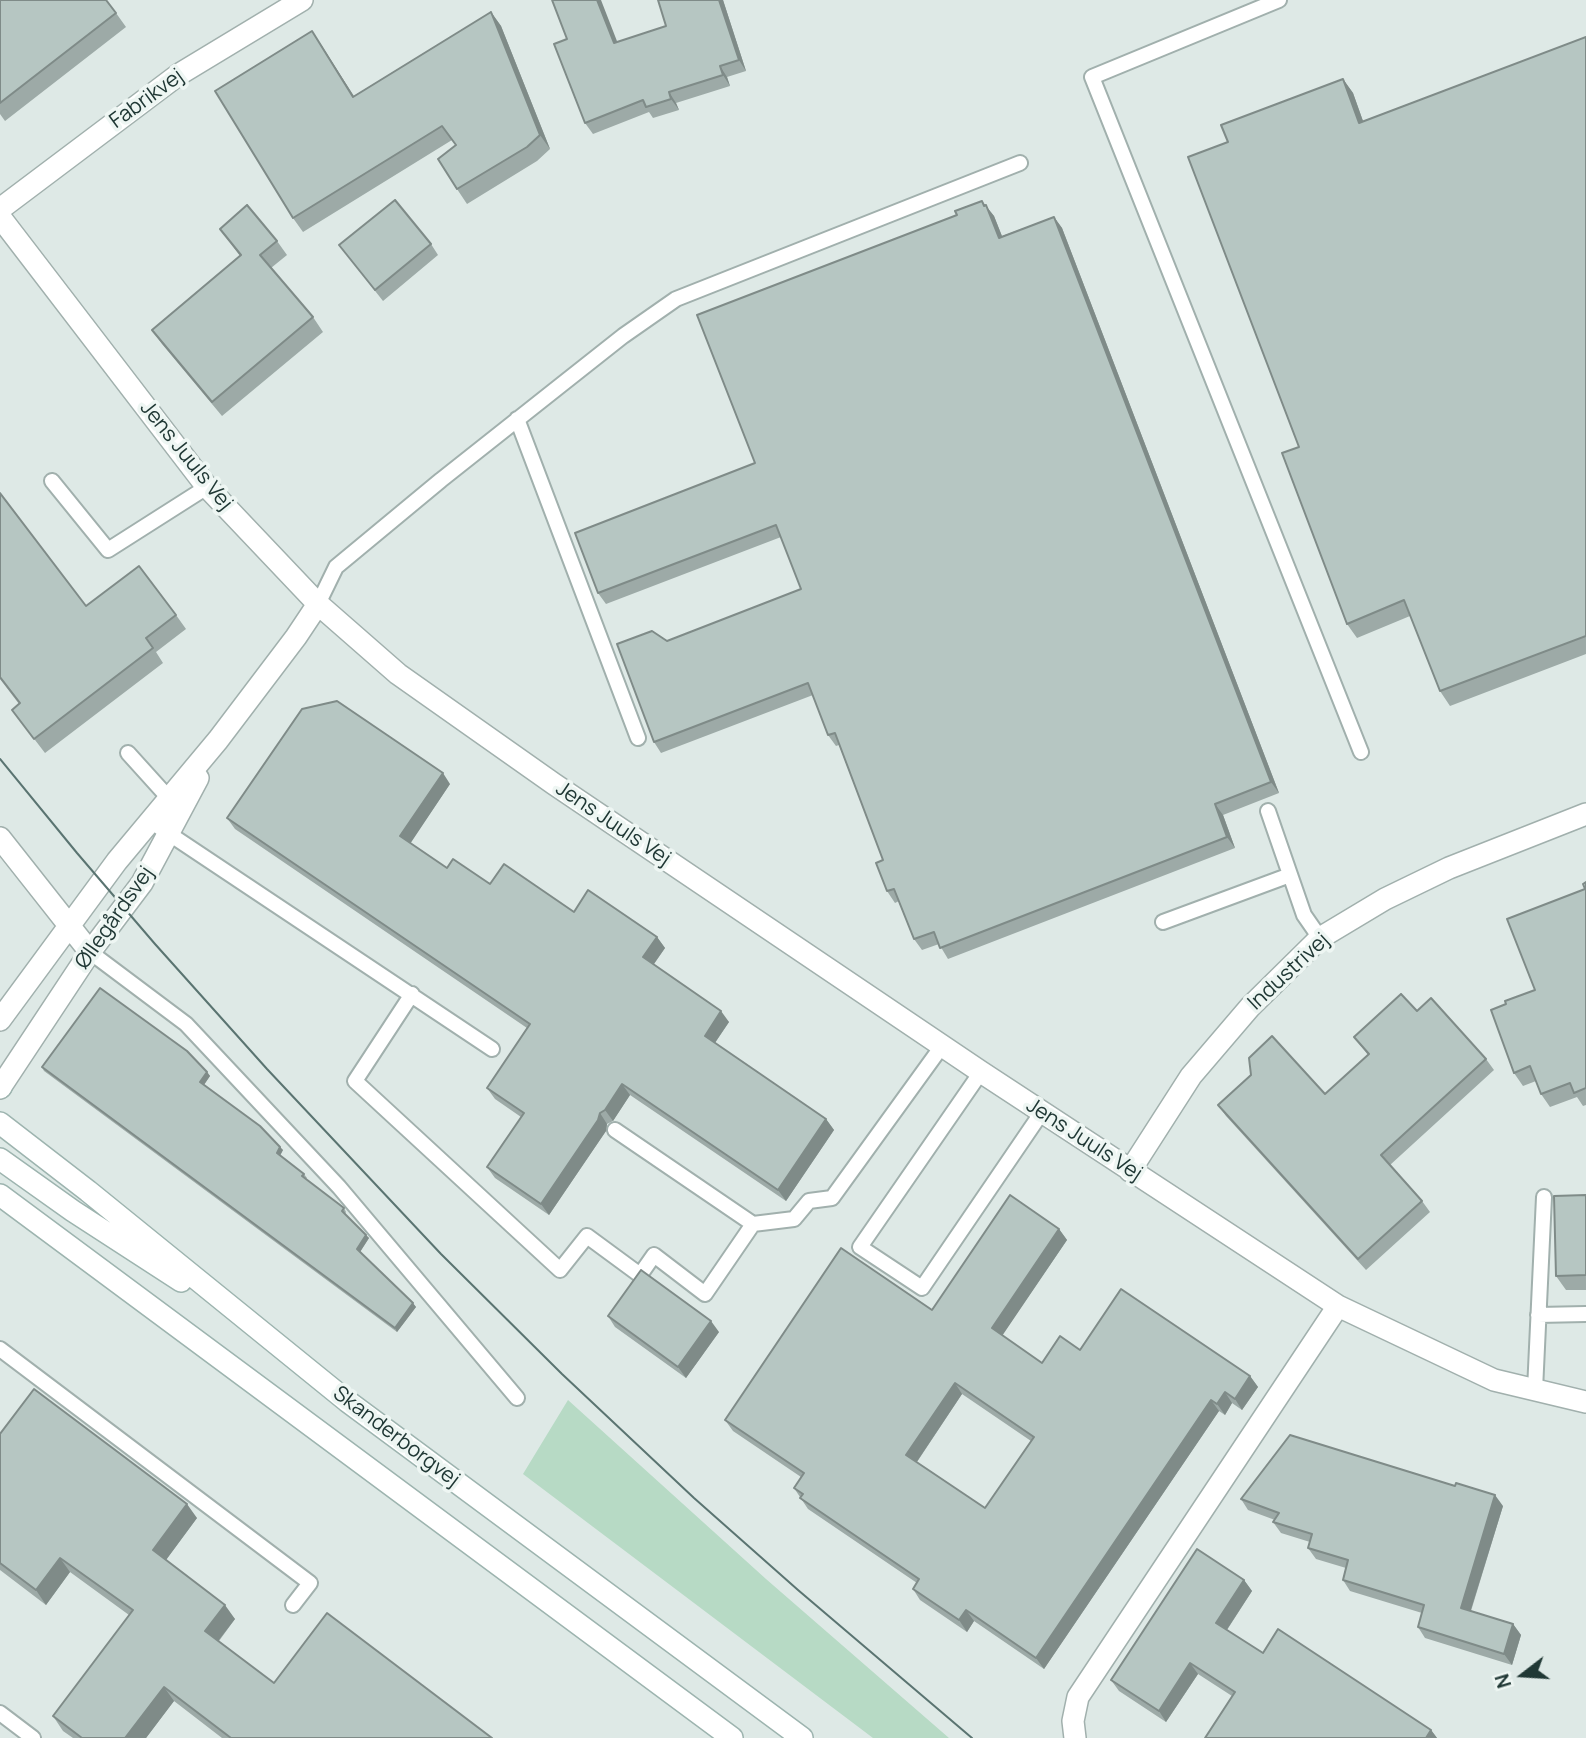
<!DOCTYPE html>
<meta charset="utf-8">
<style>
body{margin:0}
#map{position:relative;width:1586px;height:1738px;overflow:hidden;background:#dee9e6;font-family:Manrope,sans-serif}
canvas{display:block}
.north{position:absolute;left:1488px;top:1640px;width:70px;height:70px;-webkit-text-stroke:5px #eef6f3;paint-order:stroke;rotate:253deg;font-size:19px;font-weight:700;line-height:28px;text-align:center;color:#203835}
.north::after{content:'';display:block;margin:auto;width:24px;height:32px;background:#203835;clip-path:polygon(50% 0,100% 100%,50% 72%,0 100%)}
</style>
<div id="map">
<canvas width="1586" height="1738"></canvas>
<div class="north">N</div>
</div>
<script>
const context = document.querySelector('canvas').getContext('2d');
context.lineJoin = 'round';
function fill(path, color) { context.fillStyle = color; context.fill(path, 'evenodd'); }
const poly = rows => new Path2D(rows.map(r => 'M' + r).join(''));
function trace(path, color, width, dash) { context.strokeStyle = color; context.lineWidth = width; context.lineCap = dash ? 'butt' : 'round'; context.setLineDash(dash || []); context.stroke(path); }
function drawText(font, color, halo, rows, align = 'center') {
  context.font = font + ' Manrope,sans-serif'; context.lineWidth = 7; context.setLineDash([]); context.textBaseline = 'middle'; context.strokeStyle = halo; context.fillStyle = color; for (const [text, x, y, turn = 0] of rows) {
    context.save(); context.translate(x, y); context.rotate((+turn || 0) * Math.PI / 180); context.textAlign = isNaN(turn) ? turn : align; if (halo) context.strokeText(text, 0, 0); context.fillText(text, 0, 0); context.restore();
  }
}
fill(poly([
 [568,1400,766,1579,949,1738,873,1738,523,1474]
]), '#b7dac5');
const service = poly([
 [1279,0,1092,77,1361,752],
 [517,419,638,738],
 [52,481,108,550,207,487],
 [318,604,336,567,441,480,561,385,623,336,676,299,1020,163],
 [128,753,175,805],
 [1268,811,1304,915,1320,938],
 [150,821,492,1049],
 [1163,922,1290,875],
 [90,952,186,1024,339,1187,517,1398],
 [412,994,355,1081,560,1270,587,1236,640,1275,654,1255,705,1294,753,1224],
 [981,1072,860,1247,922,1288,1042,1112],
 [615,1130,753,1224,794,1219,809,1201,832,1198,942,1046],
 [1538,1315,1586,1314],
 [0,1349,310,1583,293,1605],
 [1535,1390,1544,1197],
 [0,1713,33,1738]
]);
const minor = poly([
 [0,209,178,75,302,0],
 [0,217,207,487,318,604,398,674,554,784,981,1072,1338,1306,1494,1380,1586,1402],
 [0,838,90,952],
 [0,1020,117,861,218,740,296,637,318,604],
 [0,1088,90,952,142,883,198,778],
 [1130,1171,1191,1076,1250,1007,1320,938,1385,899,1449,868,1586,814],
 [1075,1738,1073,1721,1078,1697,1338,1306]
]);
const secondary = poly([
 [0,1087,1,1087],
 [0,1123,88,1191,347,1401,802,1738],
 [0,1159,73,1211,181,1281],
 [0,1195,732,1738]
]);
trace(service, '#a1b0ad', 18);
trace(minor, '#a1b0ad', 24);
trace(secondary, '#9db4af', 24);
trace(service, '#fff', 14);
trace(minor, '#fff', 21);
trace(secondary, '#fff', 21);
trace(poly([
 [0,759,77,853,155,944,267,1069,441,1254,562,1374,694,1498,798,1590,972,1738]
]), '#5a7471', 2);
fill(poly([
 [0,0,116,13,126,27,5,121,0,114],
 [723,0,746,71,727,77,730,86,676,103,679,110,653,118,649,112,593,134,585,123,567,39,617,42,666,26],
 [491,12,501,26,550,149,537,161,467,204,457,189,456,145,452,140,303,232,293,218,312,31,354,96],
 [1586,37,1586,654,1450,706,1440,691,1410,616,1357,638,1347,624,1299,447,1228,142,1343,79,1353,93,1363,121],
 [982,201,994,216,1002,236,1054,217,1062,228,1279,793,1223,815,1235,848,948,959,939,944,922,950,914,939,899,901,895,903,887,891,883,860,839,745,836,746,828,735,813,695,661,753,654,742,667,641,801,589,781,537,606,604,598,593,755,463,957,215],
 [220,229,277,241,287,255,271,268,313,317,323,332,222,416,162,344,152,330,240,256],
 [431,244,438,255,383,301,339,245],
 [0,493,86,606,176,615,186,629,156,652,163,663,45,753,12,710,19,704,0,679],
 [450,784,410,843,447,868,574,912,657,937,665,948,654,964,729,1022,715,1043,826,1119,834,1130,786,1201,630,1095,613,1121,607,1124,606,1131,549,1215,495,1178,487,1167,521,1117,495,1099,487,1088,527,1028,235,829,227,818],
 [1586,882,1586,1105,1583,1106,1577,1097,1550,1107,1541,1094,1536,1081,1523,1086,1514,1073,1506,1004,1535,990,1585,889],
 [1417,1011,1486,1059,1494,1070,1390,1165,1422,1201,1430,1212,1366,1270,1226,1116,1218,1105,1325,1094,1368,1055,1354,1037],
 [42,1067,207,1072,210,1076,204,1085,280,1147,283,1150,280,1156,304,1174,307,1178,306,1179,344,1208,346,1212,345,1214,369,1238,360,1252,416,1307,397,1332,44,1071],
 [1586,1195,1586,1290,1566,1290,1556,1276],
 [1059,1229,1067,1240,1002,1335,1042,1363,1080,1350,1250,1376,1258,1387,1242,1410,1232,1403,1225,1415,1219,1411,1044,1669,974,1621,967,1632,920,1600,913,1589,917,1583,808,1509,794,1488,801,1477,733,1431,725,1420,932,1310],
 [962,1394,1031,1441,985,1508,917,1462],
 [608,1316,719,1332,686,1378,615,1327],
 [0,1434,197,1518,166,1560,235,1619,219,1641,274,1683,492,1738,222,1738,174,1701,146,1738,73,1738,63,1731,53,1716,129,1615,70,1572,46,1605,0,1570],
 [1241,1499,1503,1506,1471,1611,1513,1624,1521,1635,1512,1665,1425,1638,1418,1627,1422,1613,1350,1591,1343,1580,1346,1568,1316,1559,1308,1548,1310,1542,1281,1533,1273,1522,1275,1520,1248,1510],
 [1244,1580,1252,1591,1227,1630,1263,1653,1431,1730,1437,1738,1205,1738,1232,1696,1198,1674,1166,1722,1119,1691,1111,1680]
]), '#9daaa7');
fill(poly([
 [597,0,601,0,622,54,614,43],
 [719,0,723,0,746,71,739,60],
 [491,12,501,26,550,149,540,135],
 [312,31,322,46,363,111,353,97],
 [720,66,727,77,730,86,723,75],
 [1343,79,1353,93,1369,138,1359,123],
 [669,92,676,103,679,110,671,99],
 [982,201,994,216,1007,249,999,238],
 [1054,217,1062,228,1279,793,1271,782],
 [443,773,450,784,408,847,400,836],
 [1215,804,1223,815,1235,848,1227,837],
 [657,937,665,948,651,968,643,957],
 [721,1011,729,1022,712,1047,705,1036],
 [207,1072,210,1076,203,1086,200,1082],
 [622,1084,630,1095,613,1121,605,1110],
 [600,1113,607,1124,606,1131,549,1215,541,1204],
 [826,1119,834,1130,786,1201,778,1190],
 [280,1147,283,1150,279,1157,277,1153],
 [1059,1229,1067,1240,1000,1339,992,1328],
 [366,1235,369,1238,360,1252,357,1249],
 [413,1303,416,1307,397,1332,395,1328],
 [711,1321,719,1332,686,1378,678,1367],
 [1250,1376,1258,1387,1242,1410,1235,1399],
 [955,1383,962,1394,914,1466,906,1455],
 [1225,1392,1232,1403,1225,1415,1217,1404],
 [1211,1400,1219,1411,1044,1669,1036,1658],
 [1495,1495,1503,1506,1468,1619,1461,1608],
 [187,1504,197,1518,163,1564,153,1550],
 [60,1558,70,1572,46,1605,36,1590],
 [1244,1580,1252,1591,1224,1634,1216,1623],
 [225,1605,235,1619,215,1645,205,1631],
 [966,1610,974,1621,967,1632,959,1620],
 [1513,1624,1521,1635,1512,1665,1504,1654],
 [1190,1663,1198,1674,1166,1722,1159,1711],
 [164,1687,174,1701,146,1738,125,1738],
 [1431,1730,1437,1738,1426,1738]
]), '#7f8b88');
const building = poly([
 [0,0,106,0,116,13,0,103,0,0],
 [552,0,597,0,614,43,666,26,658,0,719,0,739,60,720,66,723,75,669,92,671,99,646,107,643,100,585,123,554,44,567,39,552,0],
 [491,12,540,135,527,147,457,189,438,159,456,145,442,126,293,218,215,91,312,31,353,97,491,12],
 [1586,37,1586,636,1440,691,1404,600,1347,624,1282,453,1299,447,1188,157,1228,142,1221,125,1343,79,1359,123,1586,37],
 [395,200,431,244,375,290,339,245,395,200],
 [982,201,984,206,986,205,999,238,1054,217,1271,782,1215,804,1227,837,940,948,934,932,914,939,894,889,887,891,876,863,883,860,835,733,828,735,808,683,654,742,617,644,652,631,667,641,801,589,776,525,598,593,575,533,755,463,697,315,957,215,955,211,982,201],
 [247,205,277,241,260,255,313,317,212,402,152,330,241,255,220,229,247,205],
 [0,493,86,606,139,566,176,615,146,638,153,648,34,739,12,710,20,703,0,677,0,493],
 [337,701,443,773,400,836,447,868,453,859,490,884,504,864,574,912,588,890,657,937,643,957,721,1011,705,1036,826,1119,778,1190,622,1084,605,1110,600,1113,598,1120,541,1204,487,1167,524,1113,487,1088,530,1024,227,818,302,709,337,701],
 [1586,882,1586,1088,1574,1093,1570,1083,1541,1094,1530,1066,1514,1073,1491,1010,1506,1004,1505,1001,1535,990,1507,919,1585,889,1583,884,1586,882],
 [100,988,187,1051,207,1072,200,1082,260,1126,280,1147,277,1153,304,1174,302,1176,344,1208,342,1211,366,1235,357,1249,413,1303,395,1328,42,1067,100,988],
 [1401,994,1417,1011,1431,998,1486,1059,1381,1155,1422,1201,1358,1259,1218,1105,1251,1075,1249,1058,1272,1036,1325,1094,1369,1054,1354,1037,1401,994],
 [1010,1195,1059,1229,992,1328,1042,1363,1060,1336,1080,1350,1121,1289,1250,1376,1235,1399,1225,1392,1217,1404,1211,1400,1036,1658,966,1610,959,1620,913,1589,919,1579,800,1498,803,1494,794,1488,804,1473,725,1420,841,1248,932,1310,1010,1195],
 [955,1383,1034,1437,985,1508,906,1455,955,1383],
 [1586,1195,1586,1275,1556,1276,1554,1196,1586,1195],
 [641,1270,711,1321,678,1367,608,1316,641,1270],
 [34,1389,187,1504,153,1550,225,1605,205,1631,274,1683,327,1613,492,1738,231,1738,164,1687,125,1738,82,1738,53,1716,133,1610,60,1558,36,1590,0,1563,0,1434,34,1389],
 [1290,1435,1455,1486,1456,1483,1495,1495,1461,1608,1513,1624,1504,1654,1418,1627,1424,1605,1343,1580,1348,1560,1308,1548,1312,1534,1273,1522,1279,1513,1241,1499,1290,1435],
 [1197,1549,1244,1580,1216,1623,1263,1653,1278,1629,1431,1730,1426,1738,1205,1738,1235,1692,1190,1663,1159,1711,1111,1680,1197,1549]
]);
fill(building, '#b6c6c2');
trace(building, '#7f8b88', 2);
drawText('21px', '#203835', '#eef6f3', [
 ["Fabrikvej",147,99,-36],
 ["Jens Juuls Vej",186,456,51],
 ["Jens Juuls Vej",613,824,34],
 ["Øllegårdsvej",115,918,-55],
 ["Industrivej",1289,972,-43],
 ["Jens Juuls Vej",1084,1140,33],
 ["Skanderborgvej",396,1437,37]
]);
</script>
